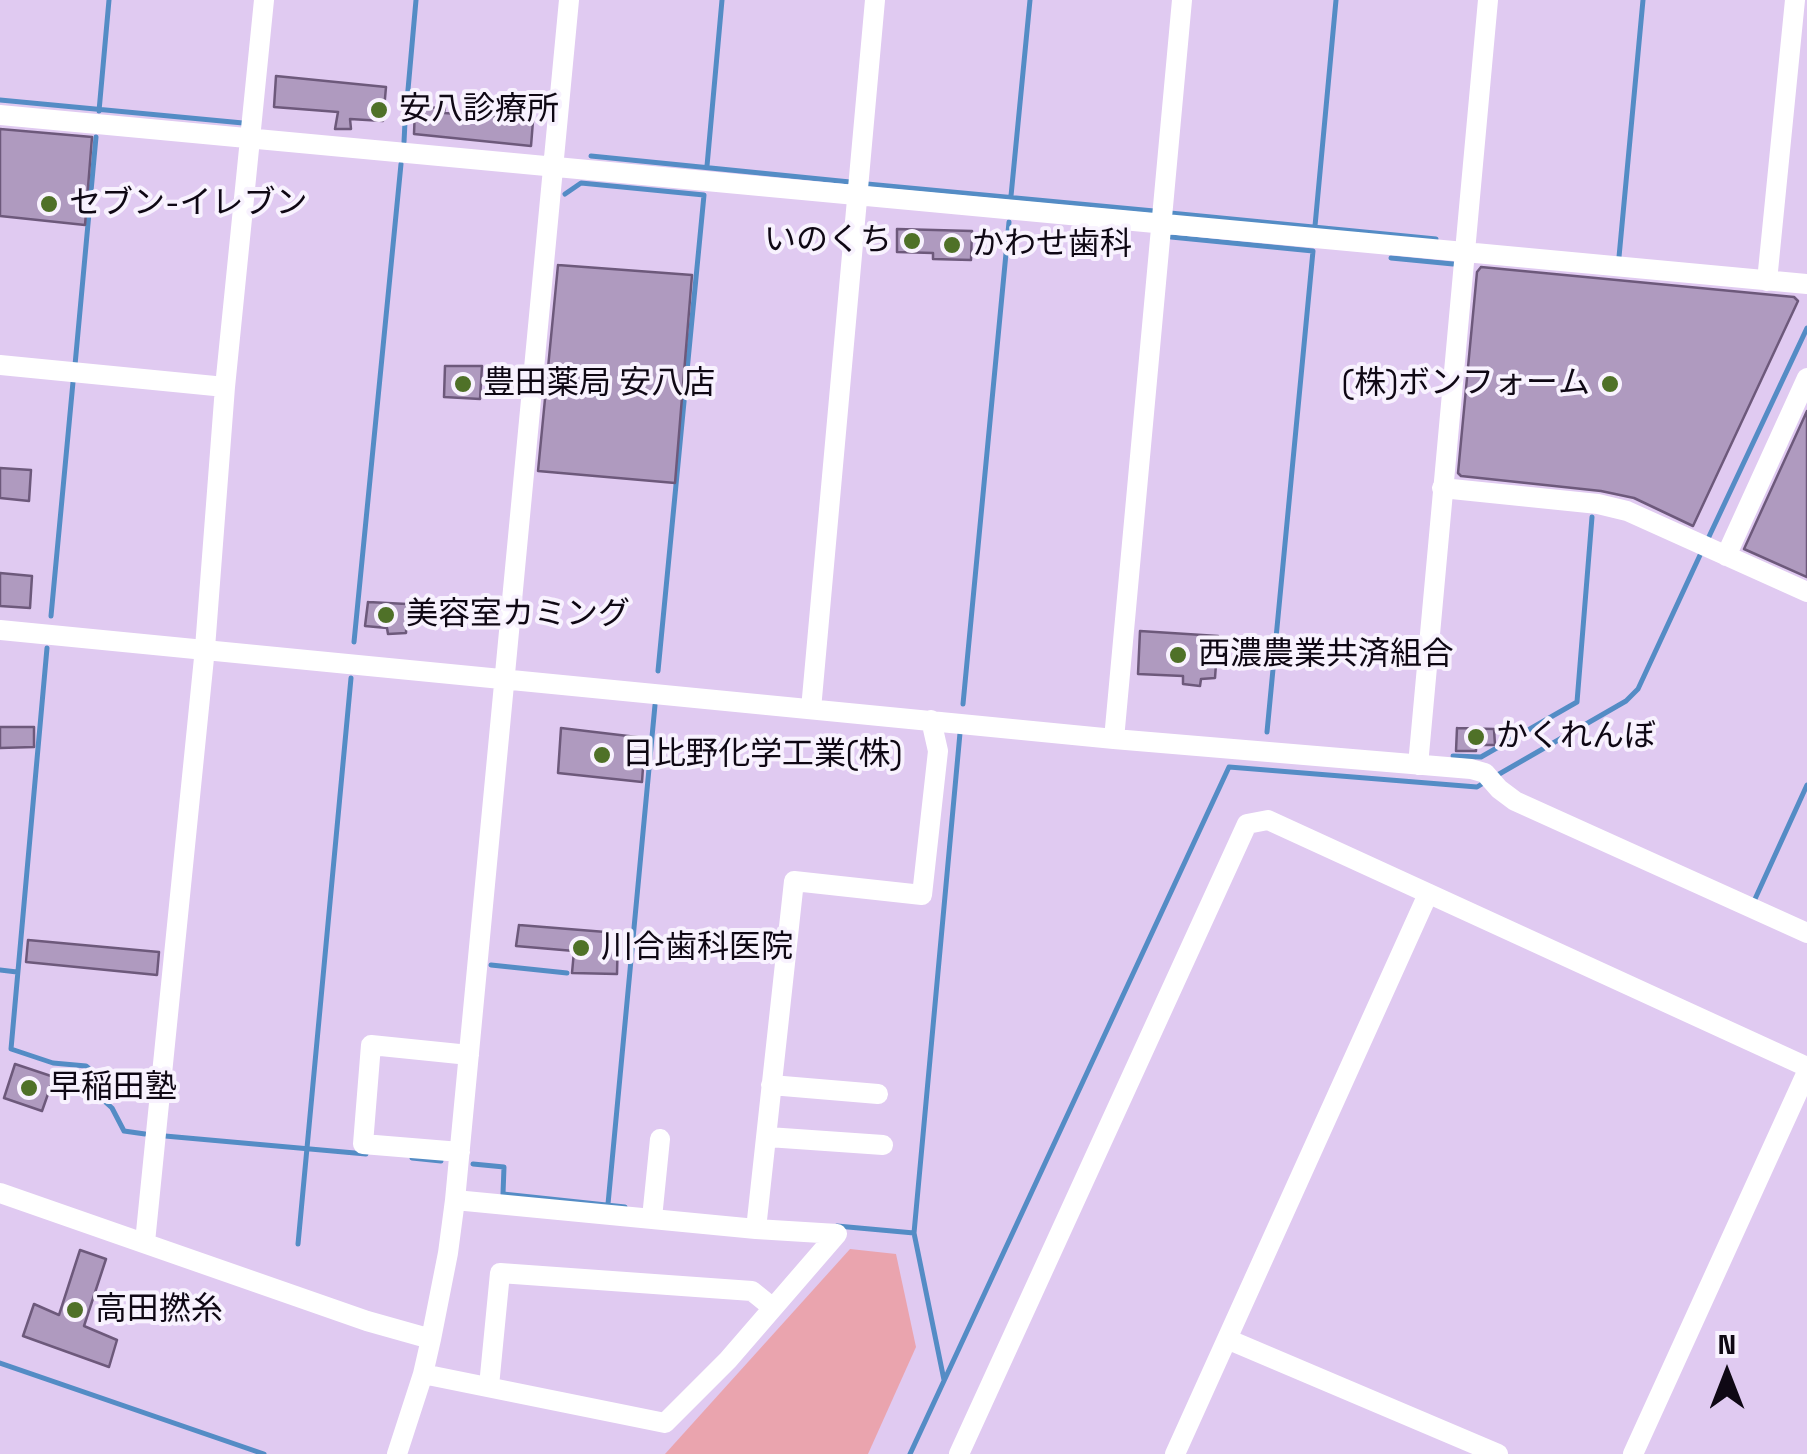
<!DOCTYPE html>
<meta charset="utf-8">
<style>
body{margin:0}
#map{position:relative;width:1807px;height:1454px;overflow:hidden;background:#e0caf1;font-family:"Space Grotesk",sans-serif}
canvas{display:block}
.north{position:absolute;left:1677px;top:1324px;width:100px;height:100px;-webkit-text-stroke:8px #f8f2fe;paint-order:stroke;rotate:0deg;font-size:28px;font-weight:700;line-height:40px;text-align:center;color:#0f0814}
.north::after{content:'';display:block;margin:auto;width:35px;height:45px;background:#0f0814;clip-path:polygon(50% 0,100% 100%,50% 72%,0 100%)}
</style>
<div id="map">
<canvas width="1807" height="1454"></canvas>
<div class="north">N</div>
</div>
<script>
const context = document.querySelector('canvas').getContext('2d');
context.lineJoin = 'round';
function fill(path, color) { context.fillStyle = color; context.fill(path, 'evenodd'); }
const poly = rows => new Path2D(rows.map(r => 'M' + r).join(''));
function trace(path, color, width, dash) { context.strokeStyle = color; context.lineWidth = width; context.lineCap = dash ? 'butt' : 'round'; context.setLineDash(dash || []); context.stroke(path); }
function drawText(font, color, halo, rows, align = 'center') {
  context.font = font + ' "Space Grotesk","Noto Sans JP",sans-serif'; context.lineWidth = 8; context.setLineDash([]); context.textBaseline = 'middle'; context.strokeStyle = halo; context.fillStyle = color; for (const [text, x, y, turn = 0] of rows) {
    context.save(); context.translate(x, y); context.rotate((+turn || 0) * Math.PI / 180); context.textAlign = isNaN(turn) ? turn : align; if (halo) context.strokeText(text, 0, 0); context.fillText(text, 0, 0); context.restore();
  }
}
fill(poly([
 [850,1249,896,1254,916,1347,868,1454,665,1454]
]), '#eaa4ae');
trace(poly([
 [0,100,243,123],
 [407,101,416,0],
 [99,111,109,0],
 [404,142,405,122],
 [591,156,850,182],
 [707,166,722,0],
 [867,184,1154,211],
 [565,194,581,183,704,195,658,671],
 [1011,196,1030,0],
 [1170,213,1436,239],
 [1315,226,1336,0],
 [1171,237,1313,251,1267,732],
 [1619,257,1643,0],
 [1391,258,1453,264],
 [75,365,96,137],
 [1706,543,1807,328],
 [51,616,73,382],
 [354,642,401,164],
 [47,648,11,1049,53,1063,86,1066,94,1073,101,1098,112,1108,124,1131,145,1134],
 [963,704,1009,222],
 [1453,756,1481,757,1577,702,1592,517],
 [1494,777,1626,701,1638,689,1701,553],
 [1755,899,1807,785],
 [491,965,567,973],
 [0,970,17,972],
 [165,1136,366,1154],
 [412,1158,441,1161],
 [473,1164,504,1167,503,1194,625,1207],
 [608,1204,655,705],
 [837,1226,914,1233],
 [298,1244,351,678],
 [0,1363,264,1454],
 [944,1380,914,1233,960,733],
 [910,1454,1229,767,1477,787,1485,782]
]), '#548cc5', 5);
const building = poly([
 [276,76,386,87,383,121,350,119,351,129,335,129,338,112,274,107,276,76],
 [415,107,445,108,444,113,505,117,505,113,521,115,520,121,533,121,531,146,414,134,415,107],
 [0,129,92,137,85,225,0,216,0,129],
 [897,229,972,231,971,260,933,259,933,253,897,252,897,229],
 [558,265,692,275,675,483,538,471,558,265],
 [1481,267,1794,297,1798,301,1693,526,1634,498,1601,491,1461,476,1458,473,1477,272,1481,267],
 [445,366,482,366,480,399,444,397,445,366],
 [1807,411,1807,577,1744,549,1807,411],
 [0,468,31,470,29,501,0,498,0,468],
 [0,573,32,576,30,608,0,606,0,573],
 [368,602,407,604,406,633,388,634,387,628,365,626,368,602],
 [1140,631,1218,636,1215,678,1201,679,1200,686,1183,684,1183,676,1138,674,1140,631],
 [0,727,34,727,34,747,0,748,0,727],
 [561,728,645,738,642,782,558,773,561,728],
 [1457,728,1494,729,1495,745,1476,745,1476,751,1456,751,1457,728],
 [519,925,618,933,617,974,572,973,574,951,516,946,519,925],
 [28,940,159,952,157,975,26,962,28,940],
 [15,1064,54,1077,42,1111,4,1098,15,1064],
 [80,1250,106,1259,84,1326,117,1340,109,1367,23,1336,34,1304,59,1315,80,1250]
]);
fill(building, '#af9abf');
trace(building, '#6d597b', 2.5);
trace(poly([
 [0,115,1807,284],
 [1767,281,1795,0],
 [0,365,225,387],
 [1442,488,1598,504,1627,511,1807,592],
 [1726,556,1807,378],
 [0,630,1114,739,1471,769,1485,773,1499,789,1515,801,1807,933],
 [811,709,875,0],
 [1114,739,1182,0],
 [1418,765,1488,0],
 [771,1085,878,1094],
 [768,1137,883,1145],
 [460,1152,363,1144,371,1045,469,1055],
 [0,1193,367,1321,431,1339],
 [455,1200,756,1229],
 [652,1218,660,1139],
 [145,1242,205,648,225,387,264,0],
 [1227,1339,1498,1454],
 [423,1374,665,1423,728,1360,837,1234,756,1229,794,881,922,895,938,751,931,720],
 [489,1386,500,1273,752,1291,773,1308],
 [397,1454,423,1374,431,1339,448,1253,455,1200,569,0],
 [959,1454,1247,824,1268,820,1807,1067],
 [1175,1454,1428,894],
 [1633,1454,1807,1072]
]), '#fff', 20);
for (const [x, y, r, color] of [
 [379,110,10,"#4f7128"],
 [49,204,10,"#4f7128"],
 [912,241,10,"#4f7128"],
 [952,245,10,"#4f7128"],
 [463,384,10,"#4f7128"],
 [1610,384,10,"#4f7128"],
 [386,615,10,"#4f7128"],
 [1178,655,10,"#4f7128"],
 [1476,737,10,"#4f7128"],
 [602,755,10,"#4f7128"],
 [581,948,10,"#4f7128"],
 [29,1088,10,"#4f7128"],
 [75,1310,10,"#4f7128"]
]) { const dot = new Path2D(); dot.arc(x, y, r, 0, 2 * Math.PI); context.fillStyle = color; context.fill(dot); trace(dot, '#f8f2fe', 4); }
drawText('32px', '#0f0814', '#f8f2fe', [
 ["安八診療所",399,110],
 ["セブン-イレブン",69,204],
 ["いのくち",892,241,"right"],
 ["かわせ歯科",972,245],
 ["豊田薬局 安八店",483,384],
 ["(株)ボンフォーム",1590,384,"right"],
 ["美容室カミング",406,615],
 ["西濃農業共済組合",1198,655],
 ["かくれんぼ",1496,737],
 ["日比野化学工業(株)",622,755],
 ["川合歯科医院",601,948],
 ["早稲田塾",49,1088],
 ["高田撚糸",95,1310]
], 'left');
</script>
